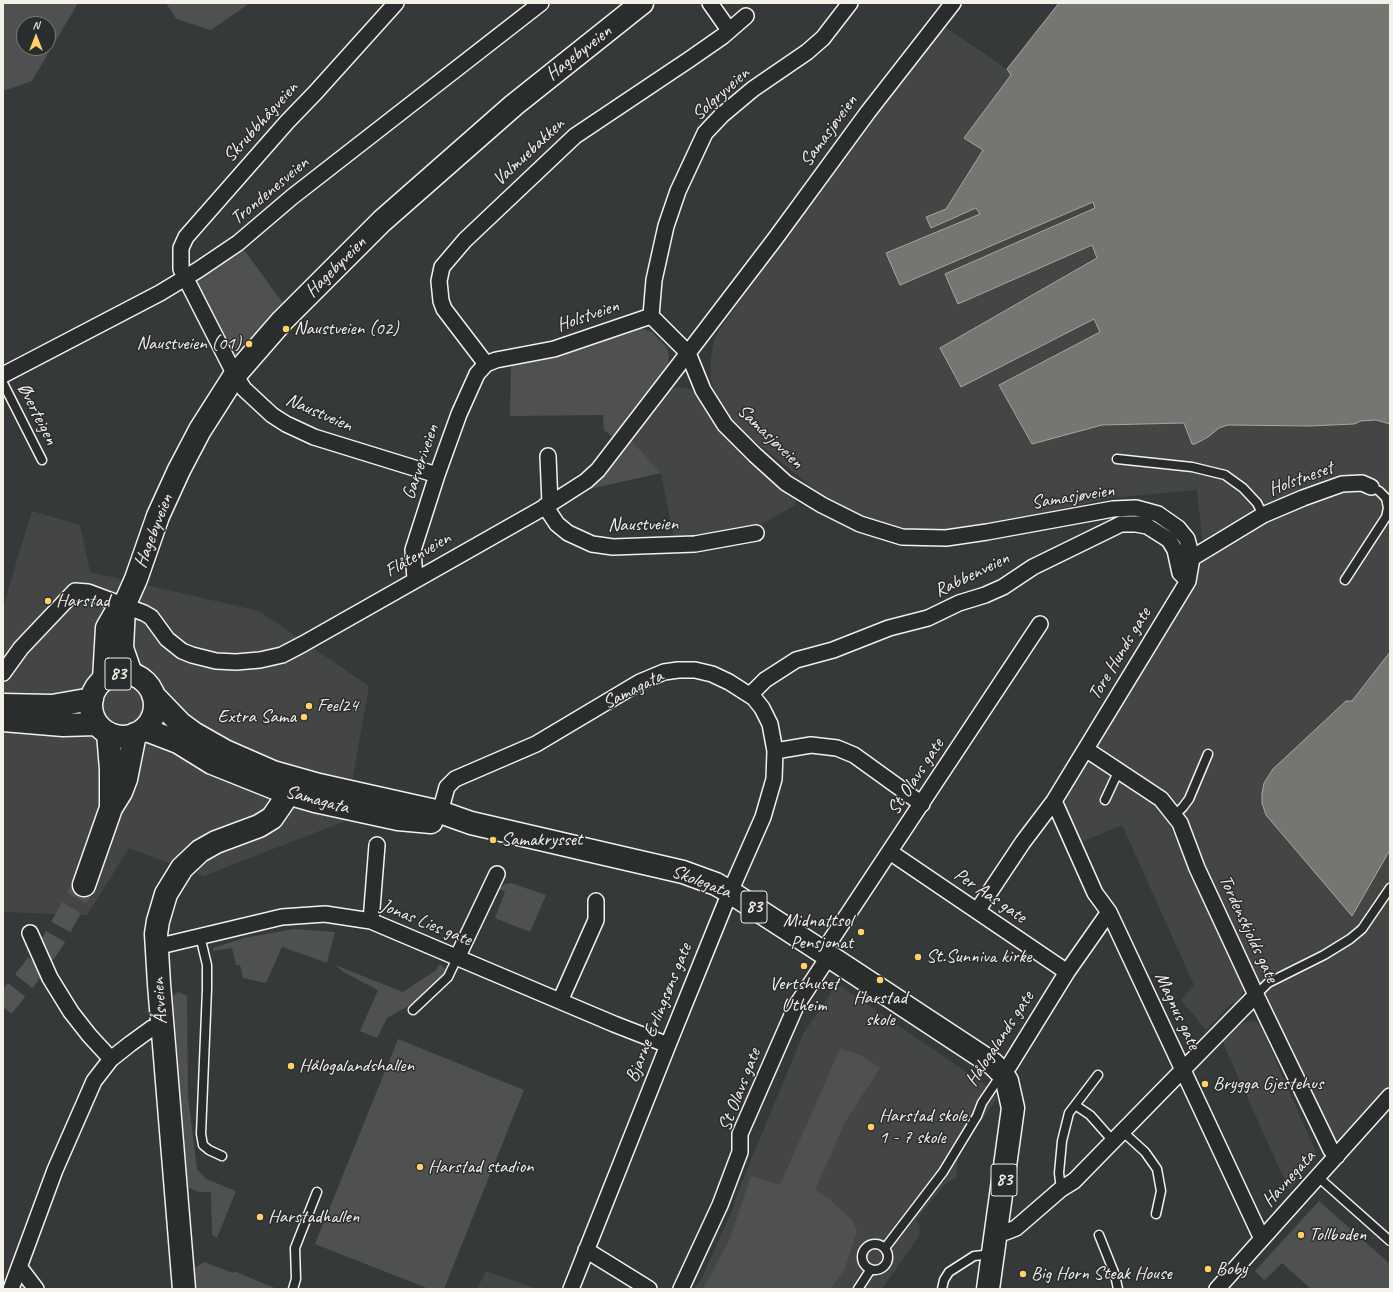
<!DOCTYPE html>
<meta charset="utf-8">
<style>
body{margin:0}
#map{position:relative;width:1393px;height:1292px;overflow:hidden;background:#363939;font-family:Caveat,sans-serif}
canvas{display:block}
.frame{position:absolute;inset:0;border:4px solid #f4f1e8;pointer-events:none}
.north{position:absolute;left:16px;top:16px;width:40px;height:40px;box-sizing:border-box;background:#2a2d2e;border:1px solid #7b7b78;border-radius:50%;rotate:0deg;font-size:11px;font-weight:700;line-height:16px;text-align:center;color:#f4f1e8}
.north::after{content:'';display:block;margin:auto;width:14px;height:18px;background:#ffd166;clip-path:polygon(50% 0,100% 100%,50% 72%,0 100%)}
</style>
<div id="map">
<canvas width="1393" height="1292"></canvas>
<div class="frame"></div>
<div class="north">N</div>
</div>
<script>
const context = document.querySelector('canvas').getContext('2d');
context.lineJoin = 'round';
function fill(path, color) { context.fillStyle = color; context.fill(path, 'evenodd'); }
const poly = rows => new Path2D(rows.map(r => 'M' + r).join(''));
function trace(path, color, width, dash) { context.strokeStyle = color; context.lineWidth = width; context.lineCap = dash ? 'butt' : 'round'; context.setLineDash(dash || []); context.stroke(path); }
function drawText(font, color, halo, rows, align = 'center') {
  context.font = font + ' Caveat,sans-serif'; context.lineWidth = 3; context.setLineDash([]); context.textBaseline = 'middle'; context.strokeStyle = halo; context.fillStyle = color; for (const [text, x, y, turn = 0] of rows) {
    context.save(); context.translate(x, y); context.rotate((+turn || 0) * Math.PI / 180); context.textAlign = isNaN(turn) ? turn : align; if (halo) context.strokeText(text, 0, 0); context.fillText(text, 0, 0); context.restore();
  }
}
fill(poly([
 [945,27,1007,69,1011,75,964,137,983,150,946,209,926,217,932,228,977,208,980,214,886,253,900,285,1093,202,1095,208,945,274,959,304,1092,245,1097,258,940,348,1094,319,1100,332,999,385,1032,443,1102,425,1184,423,1192,444,1195,444,1208,437,1219,428,1228,425,1309,426,1354,424,1361,421,1376,420,1390,424,1390,652,1352,701,1351,915,1390,850,1390,1095,1337,1150,1179,823,1089,751,1145,651,1204,555,1197,490,1110,498,1013,520,940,532,915,532,892,528,830,502,735,425,723,411,716,398,711,380,711,358,714,340,719,330,888,97],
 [678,387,690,389,695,392,710,418,723,435,743,456,796,500,795,505,766,522,749,529,674,540,661,473,631,440,666,393,671,389],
 [32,511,80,525,90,572,259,611,369,686,345,821,204,876,129,848,87,915,3,912,3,611,8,590],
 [1089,762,1093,762,1131,787,1164,813,1242,982,1243,990,1240,999,1230,1005,1206,1030,1181,1000,1194,985,1122,825,1079,843,1066,805,1066,796,1085,764],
 [837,984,984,1084,997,1098,958,1155,956,1178,945,1184,916,1220,920,1227,919,1236,882,1289,693,1289,701,1280,734,1206,735,1199,803,1034],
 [1248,1021,1257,1022,1260,1025,1316,1152,1315,1160,1289,1190,1222,1041,1240,1025],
 [486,1271,537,1289,477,1289]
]), '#434645');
fill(poly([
 [3,3,78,3,32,81,3,91],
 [24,24,48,24,48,48,24,48],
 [166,3,250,3,211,30,176,19],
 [242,247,285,306,238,359,232,358,195,282,197,278],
 [639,327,652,332,667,348,669,356,668,366,615,439,604,430,603,415,510,416,511,363],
 [631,440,661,473,585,490,606,474],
 [511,883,546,895,530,932,495,918,505,892,499,889,505,884],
 [294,929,335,932,327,963,282,947,266,983,243,978,240,965,236,965,232,948,213,951,213,948,244,938],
 [439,964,448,970,445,974,416,1002,387,1018,377,1038,360,1031,378,990,345,973,335,965,403,992,436,970],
 [178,992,187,996,188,1096,197,1169,206,1179,236,1191,217,1238,212,1235,211,1192,198,1192,187,1187,173,996],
 [398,1039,524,1090,444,1289,429,1289,315,1244],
 [840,1049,861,1055,880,1068,845,1122,815,1190,828,1198,852,1220,857,1231,845,1268,831,1289,703,1289,729,1241,751,1176,780,1185],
 [1319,1201,1390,1264,1390,1286,1386,1289,1311,1289,1282,1263,1266,1279,1264,1280,1255,1271],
 [204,1262,233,1273,234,1271,277,1289,193,1289,191,1270]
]), '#4e514f');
const water = poly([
 [1059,3,1390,3,1390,424,1376,420,1361,421,1354,424,1309,426,1228,425,1219,428,1208,437,1195,444,1192,444,1184,423,1102,425,1032,444,999,385,1100,332,1094,319,961,387,940,348,1097,258,1092,245,958,304,945,274,1095,208,1093,202,900,285,886,253,980,214,976,208,931,228,926,217,946,209,983,150,964,138,1011,75,1007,69,1059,3],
 [1390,652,1390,850,1352,916,1266,815,1262,803,1262,794,1264,783,1273,769,1346,701,1352,701,1390,652]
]);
fill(water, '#757572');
trace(water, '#a8a7a1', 1);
trace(poly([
 [3,1007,31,972,53,941,84,885]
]), '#525553', 22, [22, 11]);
const lane = poly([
 [3,383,42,460],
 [1117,459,1192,467,1225,475,1243,488,1257,503,1263,515],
 [1345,580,1386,517,1388,508,1386,498,1379,491,1371,487],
 [1105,800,1119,770],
 [1175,815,1183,807,1189,799,1208,754],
 [200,936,207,965,207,989,201,1134,203,1145,209,1150,222,1156],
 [1256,995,1268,983,1324,955,1350,939,1362,929,1390,888],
 [413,1010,448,977,457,958],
 [1075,1105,1090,1115,1113,1141],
 [1122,1131,1145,1152,1157,1169,1161,1191,1156,1214],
 [1318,1177,1390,1241],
 [1061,1189,1059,1173,1062,1141,1069,1113,1098,1075],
 [1099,1235,1115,1275,1118,1289],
 '862 1257a13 13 0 1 1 26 0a13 13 0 1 1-26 0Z',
 [885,1248,943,1172,977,1116,982,1103,1001,1075],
 [293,1289,296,1279,295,1248,317,1192],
 [858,1289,871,1269],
 [942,1289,944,1280,949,1272,974,1256,992,1254]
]);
const street = poly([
 [396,3,315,93,287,122,186,237,181,248,181,269,235,375,244,389,272,415,286,424,314,437,437,475],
 [710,3,729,30],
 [651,316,654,280,666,226,678,191,705,133,722,115,753,89,807,52,823,38,850,3],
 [486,364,444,309,441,301,439,281,442,267,465,240,575,136,690,59,723,36,746,16],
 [3,375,160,293,198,270,238,243,292,197,541,3],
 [548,456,550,504],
 [545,506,557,524,568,533,592,544,613,547,695,544,756,533],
 [1192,558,1263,515,1303,498,1342,484,1362,483,1371,487],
 [415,580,413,550,437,475,459,414,477,374,486,364,496,360,554,349,651,316,688,353,703,390,725,425,755,455,786,483,822,505,860,524,902,537,946,538,987,532,1113,509,1136,508,1158,514,1178,528,1187,539,1192,558,1188,581,1054,801,1023,842,977,911],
 [3,673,21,648,75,591,88,592,144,613,151,617,167,639,182,651,192,655,216,661,236,662,260,660,282,655,303,644,550,504,586,481,598,470,688,353,775,239,868,112,953,3],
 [750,695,765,680,796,660,833,650,889,628,928,618,959,603,985,595,1003,587,1033,567,1121,524,1136,524,1147,526,1169,540,1175,550,1180,573,1188,581],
 [1087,750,1161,799,1180,823,1197,868,1256,995,1331,1150,1337,1156],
 [1054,801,1095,893,1109,912,1262,1239],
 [440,812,447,787,455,779,536,744,640,682,664,672,678,670,695,670,712,674,729,682,754,698,762,708,770,724,775,751,811,745,837,748,854,755,922,804],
 [890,852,1067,972],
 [371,921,377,845],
 [30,933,50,978,71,1012,89,1035,111,1059],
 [156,947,282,917,325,914,371,921,614,1024,668,1045],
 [823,952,1040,624],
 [457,958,497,874],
 [560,1001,596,920,596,901],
 [1002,1073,1009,1066,1067,972,1109,912],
 [997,1230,1006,1232,1016,1228,1061,1189,1074,1181,1256,995],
 [586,1250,649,1289],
 [20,1268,36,1289],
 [11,1289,55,1170,94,1081,111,1059,130,1044,152,1028,162,1026],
 [571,1289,668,1045,730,892,763,817,774,779,775,751],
 [681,1289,720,1205,740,1152,740,1134,796,1006,829,956],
 [1217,1289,1390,1096]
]);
const secondary = poly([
 [124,607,122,648,131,674],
 [104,680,107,628,115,614,124,606,136,579,158,516,179,470,200,430,235,375,282,321,382,221,514,105,642,3],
 [184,1289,159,984,156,934,158,921,166,894,182,868,200,851,216,842,259,826,272,818,283,802,291,778]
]);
const highway = poly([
 '91 705a32 32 0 1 1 64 0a32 32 0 1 1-64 0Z',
 [153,695,180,723,195,734,225,751,273,772,319,785,440,812,471,823,683,872,716,884,730,892,838,962,993,1064,1002,1073,1007,1081,1013,1108,988,1289],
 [3,705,52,706,92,699],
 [3,720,63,725,97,724],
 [144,729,178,742,212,763,287,793,315,801,398,819,431,822],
 [108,733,111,769,111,806],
 [84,885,111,808,121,792,126,779,135,734]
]);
trace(lane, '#f4f1e8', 11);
trace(street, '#f4f1e8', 18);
trace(secondary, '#f4f1e8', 25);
trace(highway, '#f4f1e8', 25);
trace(lane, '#2a2d2e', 8);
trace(street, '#2a2d2e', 15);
trace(secondary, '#2a2d2e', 22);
trace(highway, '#2a2d2e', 22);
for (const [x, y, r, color] of [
 [286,329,4,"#ffd166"],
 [249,344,4,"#ffd166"],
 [48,601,4,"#ffd166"],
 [309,706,4,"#ffd166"],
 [304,717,4,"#ffd166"],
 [493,840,4,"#ffd166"],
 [861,932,4,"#ffd166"],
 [918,957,4,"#ffd166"],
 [804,966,4,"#ffd166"],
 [880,980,4,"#ffd166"],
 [291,1066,4,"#ffd166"],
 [1205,1084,4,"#ffd166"],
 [871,1127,4,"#ffd166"],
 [420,1167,4,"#ffd166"],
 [260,1217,4,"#ffd166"],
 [1301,1235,4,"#ffd166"],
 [1208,1269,4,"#ffd166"],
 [1023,1274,4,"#ffd166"]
]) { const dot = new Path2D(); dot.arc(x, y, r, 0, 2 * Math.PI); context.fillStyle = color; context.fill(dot); trace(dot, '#2a2d2e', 1.5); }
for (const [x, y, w] of [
 [118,674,26],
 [754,907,26],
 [1004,1180,26]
]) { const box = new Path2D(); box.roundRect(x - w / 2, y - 16, w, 32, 3); context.fillStyle = '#2a2d2e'; context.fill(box); trace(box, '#f4f1e8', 1); }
drawText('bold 18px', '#f4f1e8', null, [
 ["83",118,674],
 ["83",754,907],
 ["83",1004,1180]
]);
drawText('19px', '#f4f1e8', '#2a2d2e', [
 ["Hagebyveien",579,53,-38],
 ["Solgryveien",721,94,-42],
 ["Skrubbhågveien",261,122,-48],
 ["Samasjøveien",829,131,-54],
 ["Valmuebakken",529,152,-43],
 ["Trondenesveien",270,191,-40],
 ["Hagebyveien",336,267,-45],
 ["Holstveien",588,316,-19],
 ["Naustveien",319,413,23],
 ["Øverteigen",37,414,63],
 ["Samasjøveien",770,437,44],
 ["Garveriveien",421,462,-71],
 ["Holstneset",1301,479,-20],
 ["Samasjøveien",1073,497,-9],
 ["Naustveien",643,525,-1],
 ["Hagebyveien",154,531,-69],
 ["Flåtenveien",418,555,-30],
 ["Rabbenveien",972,575,-26],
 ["Tore Hunds gate",1120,654,-59],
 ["Samagata",633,690,-27],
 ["St Olavs gate",916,777,-57],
 ["Samagata",317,800,15],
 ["Skolegata",701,882,21],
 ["Per Aas gate",990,896,34],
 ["Jonas Lies gate",426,923,22],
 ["Tordenskjolds gate",1248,929,65],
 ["Åsveien",160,1001,-94],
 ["Magnus gate",1177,1011,65],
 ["Bjarne Erlingsøns gate",659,1013,-68],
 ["Hålogalands gate",1000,1039,-57],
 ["St Olavs gate",740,1090,-69],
 ["Havnegata",1289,1179,-48]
]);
drawText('19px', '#f4f1e8', '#2a2d2e', [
 ["Naustveien (02)",294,329],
 ["Naustveien (01)",241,344,"right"],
 ["Harstad",56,601],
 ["Feel24",317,706],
 ["Extra Sama",296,717,"right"],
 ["Samakrysset",501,840],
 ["Midnattsol",853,921,"right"],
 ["Pensjonat",853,943,"right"],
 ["St.Sunniva kirke",926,957],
 ["Vertshuset",804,984,"center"],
 ["Utheim",804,1006,"center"],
 ["Harstad",880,998,"center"],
 ["skole",880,1020,"center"],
 ["Hålogalandshallen",299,1066],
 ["Brygga Gjestehus",1213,1084],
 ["Harstad skole,",879,1116],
 ["1 - 7 skole",879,1138],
 ["Harstad stadion",428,1167],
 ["Harstadhallen",268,1217],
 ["Tollboden",1309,1235],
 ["Boby",1216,1269],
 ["Big Horn Steak House",1031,1274]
], 'left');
</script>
